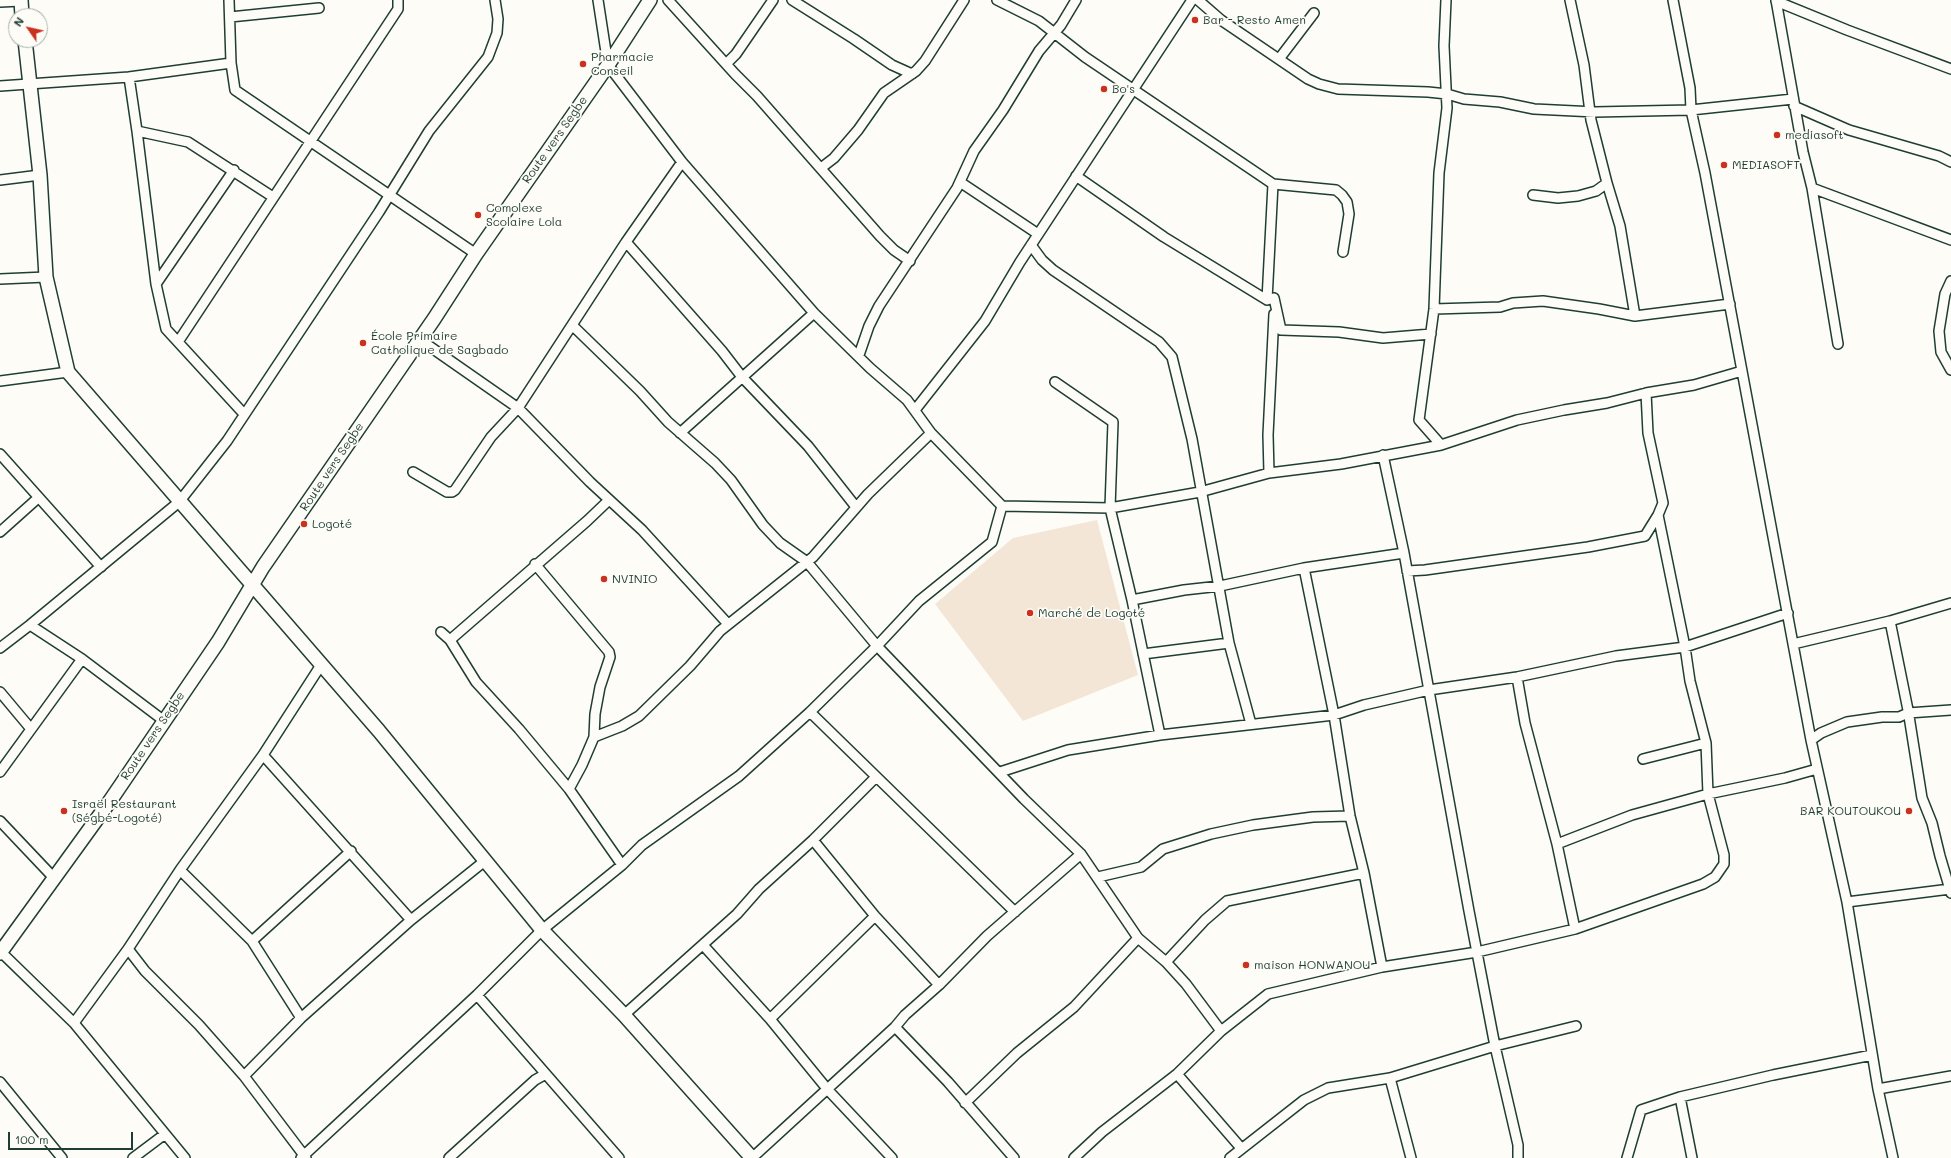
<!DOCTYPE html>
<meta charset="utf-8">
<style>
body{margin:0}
#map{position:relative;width:1951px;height:1158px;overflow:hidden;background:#fdfcf7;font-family:Mali,sans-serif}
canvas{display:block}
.north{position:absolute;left:8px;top:8px;width:40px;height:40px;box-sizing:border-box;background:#fdfcf7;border:1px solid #a4b0a9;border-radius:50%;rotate:304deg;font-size:11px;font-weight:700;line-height:16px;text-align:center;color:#1f3d34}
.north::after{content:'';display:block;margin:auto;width:14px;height:18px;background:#c8321e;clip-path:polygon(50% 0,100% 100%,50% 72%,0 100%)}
.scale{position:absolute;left:8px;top:1132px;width:125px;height:18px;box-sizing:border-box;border:2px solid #1f3d34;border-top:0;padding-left:5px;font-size:12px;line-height:14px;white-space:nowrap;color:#1f3d34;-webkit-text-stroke:3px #fdfcf7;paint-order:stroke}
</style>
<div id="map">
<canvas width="1951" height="1158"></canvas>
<div class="north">N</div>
<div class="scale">100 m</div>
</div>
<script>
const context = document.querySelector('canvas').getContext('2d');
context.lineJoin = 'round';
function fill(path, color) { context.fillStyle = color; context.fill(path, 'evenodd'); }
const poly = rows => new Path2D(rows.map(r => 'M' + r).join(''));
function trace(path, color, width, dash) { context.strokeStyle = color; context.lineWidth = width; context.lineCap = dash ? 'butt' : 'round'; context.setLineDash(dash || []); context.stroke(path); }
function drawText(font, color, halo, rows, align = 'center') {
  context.font = font + ' Mali,sans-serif'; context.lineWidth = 3.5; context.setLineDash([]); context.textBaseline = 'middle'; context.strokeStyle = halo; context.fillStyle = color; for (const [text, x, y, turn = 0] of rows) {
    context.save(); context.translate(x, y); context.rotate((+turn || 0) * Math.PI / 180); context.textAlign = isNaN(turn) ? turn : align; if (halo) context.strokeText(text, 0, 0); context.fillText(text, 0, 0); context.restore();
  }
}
fill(poly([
 [1097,520,1138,675,1023,721,935,604,1013,538]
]), '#f3e6d7');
const street = poly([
 [229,0,231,63,235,90,476,254],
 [598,0,608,65,682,162,814,313,870,368,907,400,931,433,1002,506,1110,508,1200,492,1269,473,1341,464,1441,445,1517,420,1564,410,1607,403,1646,393,1694,385,1742,371],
 [668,0,735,74,757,96,880,236,894,250,910,261],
 [792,0,854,39,892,65,912,74],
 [997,0,1039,21,1085,57,1273,184,1267,300,1274,298],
 [1198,0,1221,20,1308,79,1319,84,1338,89,1428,92,1447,94,1464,99,1500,102,1534,109,1595,112,1691,110,1793,99],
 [1570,0,1584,65,1591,120,1607,183,1620,226,1635,316],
 [1673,0,1690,88,1691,110,1705,173,1811,740,1847,902,1878,1089,1893,1158],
 [1776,0,1803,152,1812,188,1838,344],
 [1776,1,1847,30,1951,69],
 [0,2,21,1],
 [230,17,319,8],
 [1279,59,1314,13],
 [726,64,736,54,773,0],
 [129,77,137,131,156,284,166,329,244,414],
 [0,86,129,77,231,63],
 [1794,106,1849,130,1939,156,1951,162],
 [137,131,188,142,273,197],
 [821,168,834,158,858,130,884,93,916,71,925,61,964,0],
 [1076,176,1164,237,1267,300],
 [0,180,40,175],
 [960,182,1038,234],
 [1273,184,1336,190,1342,195,1347,202,1349,214,1343,252],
 [1812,188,1951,240],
 [1533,195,1558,198,1578,196,1596,191,1607,183],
 [626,242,722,351,742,377,808,446,856,507],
 [1031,245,1042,260,1053,270,1159,342,1172,357,1192,439,1229,643,1251,724],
 [0,279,46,277],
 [1951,281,1945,294,1939,331,1941,352,1951,370],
 [156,284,234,170],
 [1274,298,1281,330,1339,332,1383,338,1431,334],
 [1434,309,1500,307,1513,303,1543,301,1599,309,1635,316,1730,304],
 [572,325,640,391,668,422,715,463,731,480,763,525,780,543,807,562,877,646,1024,799,1081,854,1138,938,1166,962,1186,984,1221,1031,1177,1074,1102,1132,1074,1158],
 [419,339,518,408,590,482,642,530,728,624],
 [178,342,398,9,398,0],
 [859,355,869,326,879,306,957,188,974,151,1003,110,1039,51,1061,25,1076,0],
 [0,381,68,372],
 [1055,382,1113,422,1110,508,1132,600,1160,735],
 [915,410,985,321,1020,262,1192,0],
 [680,433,814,313],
 [1441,445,1419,420,1434,309,1439,173,1447,108,1444,46,1446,0],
 [0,454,101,567],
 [1383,455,1404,553,1469,911,1495,1046,1518,1145,1518,1158],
 [413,472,447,492,452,492,455,490,491,437,518,408,626,242,682,162],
 [1269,473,1268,435,1274,314],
 [0,532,38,498],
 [535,564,609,652,610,657,600,687,595,714,594,737,582,765,569,789],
 [1304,568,1334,715,1350,816,1364,873,1382,967],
 [1407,571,1425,570,1588,547,1645,536,1658,515,1663,503,1648,433,1646,393],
 [1132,600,1184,590,1220,586,1304,568,1404,553],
 [1951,603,1890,621,1908,710,1922,798,1932,823,1940,856,1951,893],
 [30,625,82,659,163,720],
 [441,632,450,640,476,682,519,729,569,789,622,865],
 [450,640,587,521,609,500],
 [1793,644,1890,621],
 [0,648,30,625,179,502,227,441,379,212,429,131,488,57,497,33,498,19,495,0],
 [1143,654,1229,643],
 [1517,677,1525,723,1557,844],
 [0,692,31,729],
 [810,712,1015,912],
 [594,737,622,726,639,716,690,666,720,631,813,557,868,494,931,433],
 [1811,740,1821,733,1847,722,1882,717,1899,717,1908,713,1951,710],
 [263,755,411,920],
 [1643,759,1706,743],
 [0,772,82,659],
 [1000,772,1068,750,1160,735,1334,715,1364,705,1429,690,1517,677,1616,656,1685,647,1788,613],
 [0,821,54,878],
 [813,840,875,916,939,985],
 [180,870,252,941,301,1018],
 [1098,877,1141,867,1163,849,1211,834,1253,825,1313,817,1350,816],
 [1847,902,1950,889],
 [1575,929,1557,844,1632,815,1708,794,1785,778,1817,769],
 [252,941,351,851],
 [703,945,770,1019,828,1090,892,1158],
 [128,949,145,971,199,1025,244,1076,306,1158],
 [1,952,74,1023,185,1158],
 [1166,962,1205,920,1227,901,1364,873],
 [477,995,619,1158],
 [624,1015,737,914,759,889,813,840,876,777],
 [770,1019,875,916],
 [74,1023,128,949,180,870,263,755,321,665],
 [895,1027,948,1082,1014,1158],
 [1221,1031,1268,994,1382,967,1477,952,1575,929,1703,884,1715,877,1724,864,1724,855,1708,794,1706,743,1690,681,1685,647,1658,515],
 [1177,1074,1241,1148],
 [244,1076,301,1018,411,920,486,860],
 [1390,1078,1411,1158],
 [0,1082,62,1158],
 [1878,1089,1951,1076],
 [1680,1097,1692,1158],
 [965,1103,1017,1053,1074,1007,1138,938],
 [133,1158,165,1134],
 [301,1158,477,995,542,930,622,865,642,845,739,776,810,712,877,646,919,601,992,542,1002,506],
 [449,1158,535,1080,544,1075],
 [752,1158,895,1027,905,1015,939,985,987,936,1081,854],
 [1230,1158,1304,1100,1328,1088,1390,1078,1495,1046,1576,1026],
 [1627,1158,1641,1110,1680,1097,1773,1075,1872,1055]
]);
const secondary = poly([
 [21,0,22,16],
 [25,40,40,175,46,277,68,372,379,731,542,930,624,1015,752,1158],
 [0,953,110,801,218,642,263,567,434,319,476,254,608,65,650,0]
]);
trace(street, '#1f3d34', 12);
trace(secondary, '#1f3d34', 16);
trace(street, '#fdfcf7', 9);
trace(secondary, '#fdfcf7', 13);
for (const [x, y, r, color] of [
 [1195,20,4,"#c8321e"],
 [583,64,4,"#c8321e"],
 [1104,89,4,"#c8321e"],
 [1777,135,4,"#c8321e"],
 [1724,165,4,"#c8321e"],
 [478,215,4,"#c8321e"],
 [363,343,4,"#c8321e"],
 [304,524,4,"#c8321e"],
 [604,579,4,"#c8321e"],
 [1030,613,4,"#c8321e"],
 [64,811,4,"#c8321e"],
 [1909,811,4,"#c8321e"],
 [1246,965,4,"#c8321e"]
]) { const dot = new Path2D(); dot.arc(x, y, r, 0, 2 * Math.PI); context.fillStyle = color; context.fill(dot); trace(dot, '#fdfcf7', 1.5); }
drawText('12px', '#1f3d34', '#fdfcf7', [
 ["Bar - Resto Amen",1203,20],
 ["Pharmacie",591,57],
 ["Conseil",591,71],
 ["Bo's",1112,89],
 ["mediasoft",1785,135],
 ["MEDIASOFT",1732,165],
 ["Comolexe",486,208],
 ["Scolaire Lola",486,222],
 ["École Primaire",371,336],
 ["Catholique de Sagbado",371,350],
 ["Logoté",312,524],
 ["NVINIO",612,579],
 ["Marché de Logoté",1038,613],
 ["Israël Restaurant",72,804],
 ["(Ségbé-Logoté)",72,818],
 ["BAR KOUTOUKOU",1901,811,"right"],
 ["maison HONWANOU",1254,965]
], 'left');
drawText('12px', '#1f3d34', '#fdfcf7', [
 ["Route vers Segbe",555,140,-55],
 ["Route vers Segbe",332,467,-56],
 ["Route vers Segbe",153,736,-56]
]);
</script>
